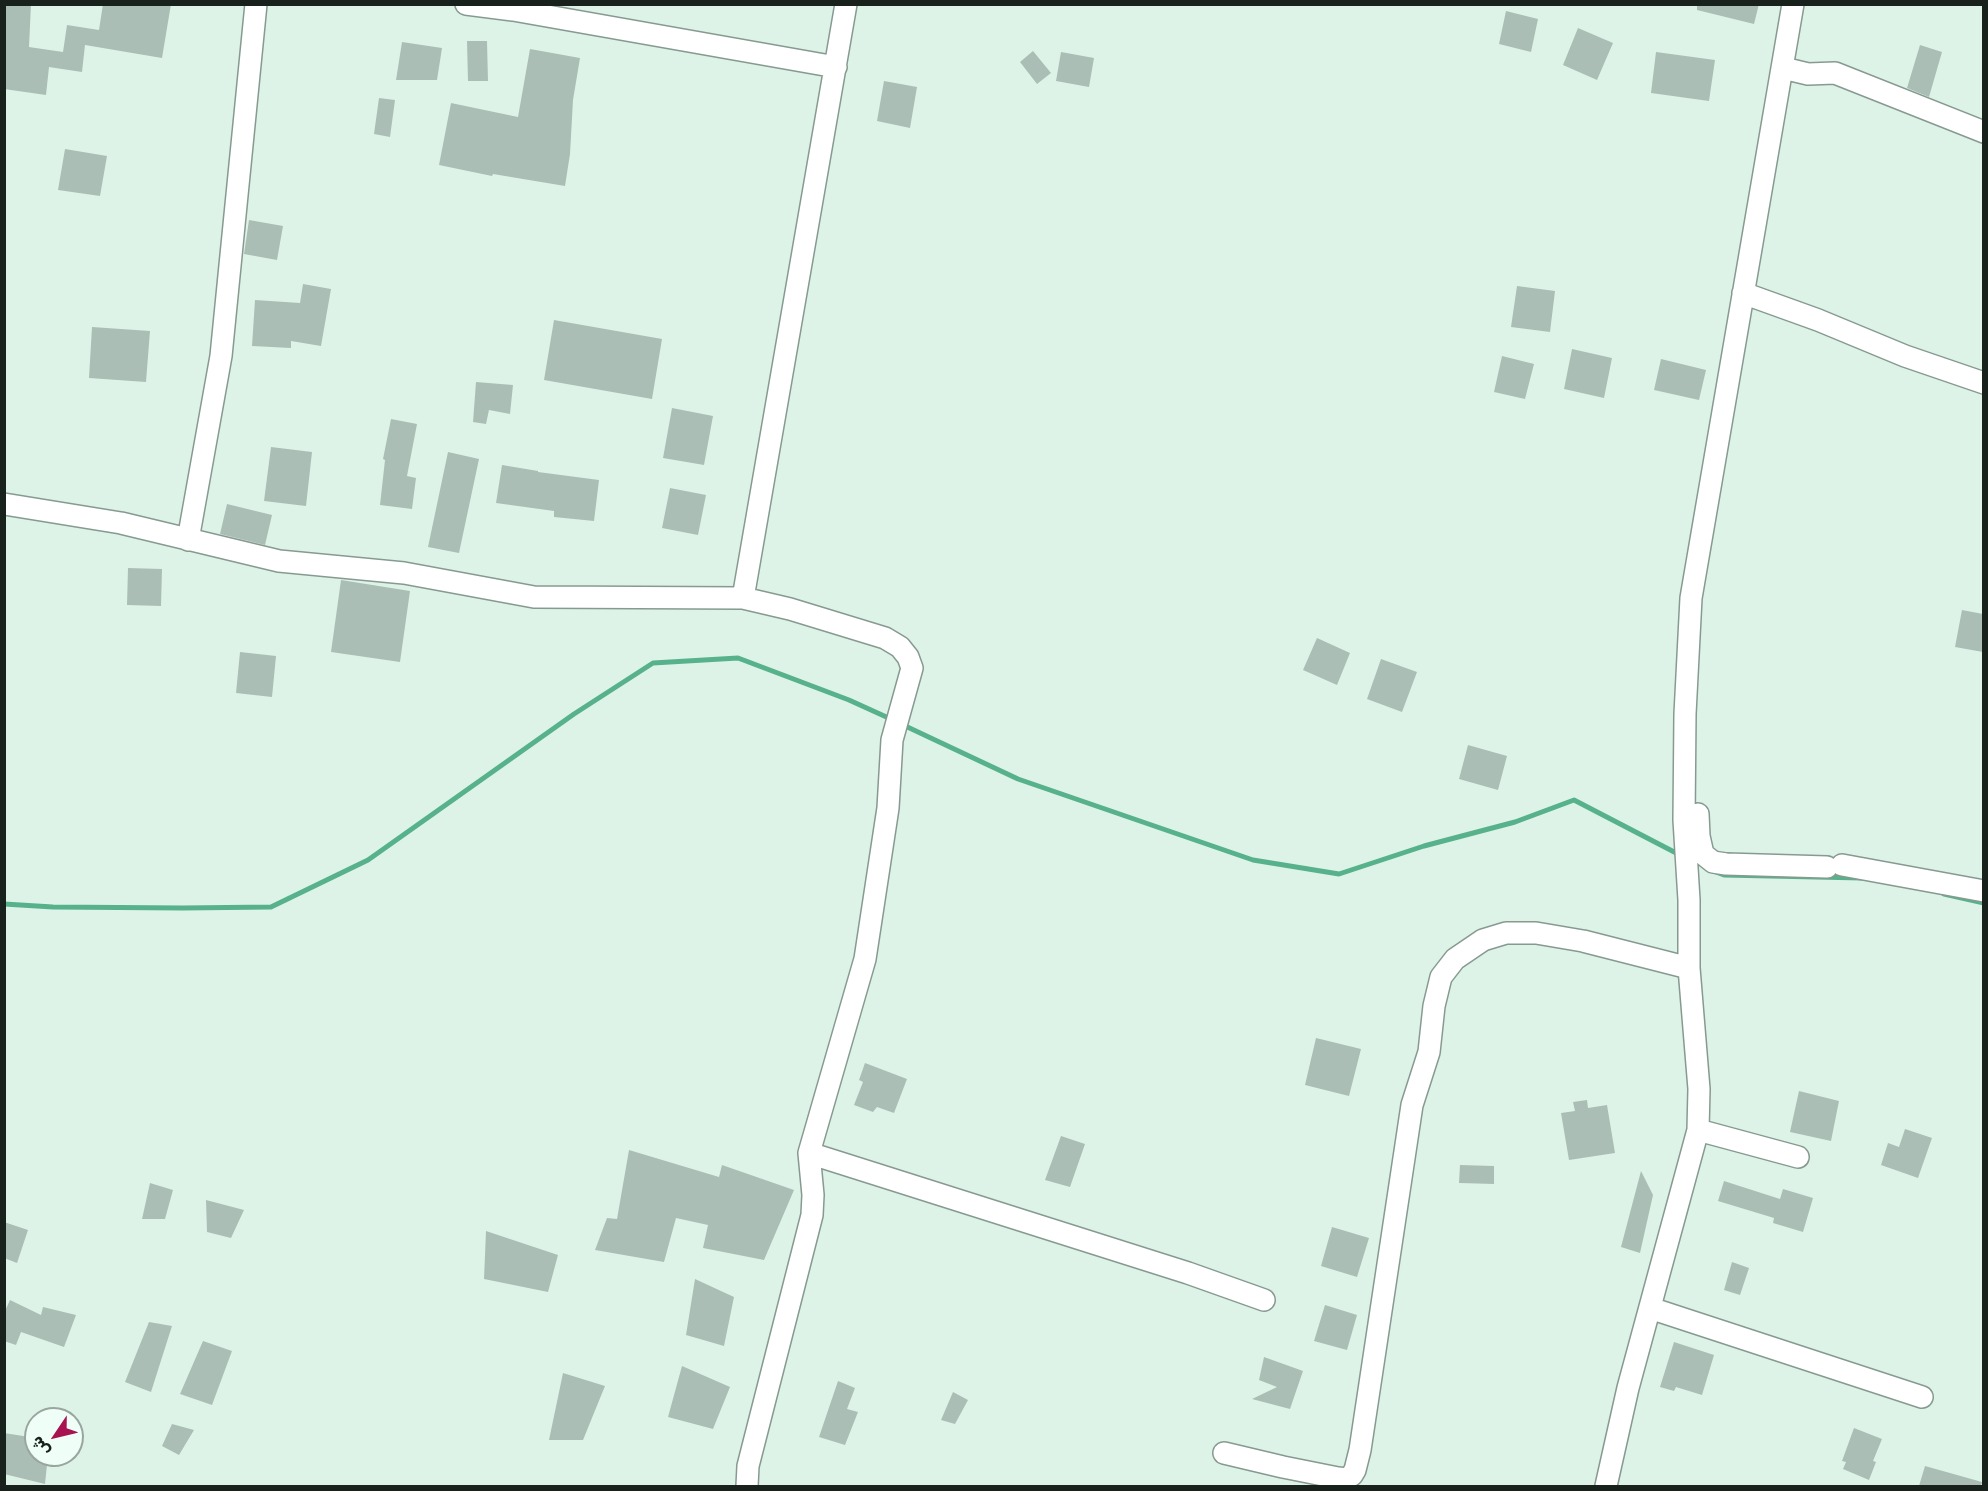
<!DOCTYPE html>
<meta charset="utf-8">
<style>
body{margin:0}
#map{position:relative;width:1988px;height:1491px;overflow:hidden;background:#def3e8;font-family:Rubik,Cairo,sans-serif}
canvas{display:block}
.frame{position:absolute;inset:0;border:6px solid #19211d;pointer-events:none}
.north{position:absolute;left:24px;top:1407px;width:60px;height:60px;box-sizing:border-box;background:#effff7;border:2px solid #99a6a0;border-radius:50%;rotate:235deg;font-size:16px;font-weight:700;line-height:24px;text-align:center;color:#19211d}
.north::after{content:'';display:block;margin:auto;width:21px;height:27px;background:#a71450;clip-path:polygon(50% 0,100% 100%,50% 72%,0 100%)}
</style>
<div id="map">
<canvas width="1988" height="1491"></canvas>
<div class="frame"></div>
<div class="north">ش</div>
</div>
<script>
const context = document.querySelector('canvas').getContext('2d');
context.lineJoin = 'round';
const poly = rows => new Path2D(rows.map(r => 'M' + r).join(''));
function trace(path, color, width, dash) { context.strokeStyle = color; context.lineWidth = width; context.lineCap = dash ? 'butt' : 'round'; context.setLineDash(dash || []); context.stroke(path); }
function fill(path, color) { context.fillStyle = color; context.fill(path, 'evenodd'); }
trace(poly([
 [901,724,1018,779,1253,860,1339,874,1424,846,1515,822,1574,800,1680,855],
 [1716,872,1724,875,1862,878],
 [1944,894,1984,903],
 [4,904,53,907,183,908,271,907,368,860,574,714,653,663,738,658,849,700,893,720]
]), '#57b28c', 5);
fill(poly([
 [4,4,31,4,29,47,63,52,67,25,99,30,103,4,171,4,162,58,85,45,82,72,49,67,46,95,4,89],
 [1697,4,1759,4,1754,24,1697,10],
 [1506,11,1538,19,1531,52,1499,44],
 [1578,28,1613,43,1597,80,1563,65],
 [467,41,487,41,488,81,468,81],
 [402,42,442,48,437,80,396,80],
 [1920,45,1942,52,1929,97,1907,88],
 [530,49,580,58,573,100,570,154,565,186,493,174,492,176,439,165,451,103,518,117],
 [1033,51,1051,73,1037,84,1020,62],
 [1061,52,1094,58,1089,87,1056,81],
 [1656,52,1715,60,1709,101,1651,93],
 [884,81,917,87,910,128,877,121],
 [379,98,395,100,390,137,374,134],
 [65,149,107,156,100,196,58,190],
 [249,220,283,226,277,260,244,254],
 [303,284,331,289,321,346,291,341,291,348,252,346,255,300,300,303],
 [1517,286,1555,291,1550,332,1511,327],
 [554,320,662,339,652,399,544,380],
 [92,327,150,331,146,382,89,378],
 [1572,349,1612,358,1604,398,1564,389],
 [1502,356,1534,364,1525,399,1494,392],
 [1661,359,1706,370,1699,400,1654,390],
 [476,382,513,385,510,414,489,410,486,424,473,422],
 [672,408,713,416,704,465,663,458],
 [391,419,417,424,407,476,416,478,412,509,380,505,385,460,383,459],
 [271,447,312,452,306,506,264,501],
 [448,452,479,459,459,553,428,547],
 [502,465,538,471,538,472,599,480,594,521,554,517,554,511,496,503],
 [670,488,706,495,698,535,662,528],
 [227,504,272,515,265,545,220,534],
 [128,568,162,569,161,606,127,605],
 [341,580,410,591,400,662,331,652],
 [1962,610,1983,614,1983,652,1955,647],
 [1317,638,1350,653,1337,685,1303,670],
 [240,652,276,656,272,697,236,693],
 [1381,659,1417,672,1402,712,1367,699],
 [1468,745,1507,756,1498,790,1459,779],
 [1316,1038,1361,1049,1349,1096,1305,1085],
 [865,1063,907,1079,894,1113,877,1107,873,1112,854,1105,863,1082,859,1080],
 [1799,1091,1839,1101,1831,1141,1790,1132],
 [1587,1100,1588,1108,1607,1105,1615,1153,1569,1160,1561,1113,1575,1111,1573,1102],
 [1905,1129,1932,1138,1918,1178,1881,1165,1888,1143,1899,1147],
 [1061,1136,1085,1144,1070,1187,1045,1180],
 [629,1150,719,1177,722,1165,794,1190,764,1260,703,1248,708,1225,676,1218,664,1262,595,1250,607,1218,617,1219],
 [1460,1165,1494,1166,1494,1184,1459,1183],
 [1641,1171,1653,1195,1640,1253,1621,1247],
 [1724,1181,1780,1199,1783,1189,1813,1198,1803,1232,1773,1223,1774,1218,1718,1201],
 [150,1183,173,1190,165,1219,142,1219],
 [206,1200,244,1210,231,1238,207,1232],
 [4,1222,28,1230,17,1263,4,1258],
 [1332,1227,1369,1238,1357,1277,1321,1266],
 [486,1231,558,1255,548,1292,484,1279],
 [1732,1262,1749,1268,1740,1295,1724,1290],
 [695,1279,734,1297,724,1346,686,1335],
 [10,1300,41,1315,43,1307,76,1315,64,1347,21,1332,16,1345,4,1341,4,1313],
 [1325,1305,1357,1315,1347,1350,1314,1341],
 [149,1322,172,1326,151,1392,125,1382],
 [203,1341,232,1351,212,1405,180,1394],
 [1674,1342,1714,1355,1702,1395,1676,1387,1674,1391,1660,1387],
 [1264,1357,1303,1371,1290,1409,1252,1399,1277,1387,1259,1380],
 [682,1366,730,1387,713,1429,668,1417],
 [563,1373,605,1386,583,1440,549,1440],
 [838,1381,855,1388,847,1409,858,1412,845,1445,819,1437],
 [953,1392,968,1400,955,1424,941,1420],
 [172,1424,194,1430,179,1455,162,1446],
 [1854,1428,1882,1439,1873,1461,1876,1462,1869,1480,1843,1469,1846,1462,1842,1461],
 [4,1433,36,1438,36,1455,48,1455,45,1484,4,1474],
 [1925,1466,1982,1482,1981,1486,1919,1486]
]), '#abbeb5');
const street = poly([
 [466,4,513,10,836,67],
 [1783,68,1808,74,1835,73,1984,132],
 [1743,293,1818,320,1905,356,1984,383],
 [4,504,121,523,279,561,404,573,534,597,743,598,790,609,885,638,900,647,908,657,912,668,892,740,888,808,865,959,809,1153,813,1195,812,1215,748,1466,747,1486],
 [188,540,221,356,256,4],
 [743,598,846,4],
 [1698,814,1699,836,1703,854,1713,862,1726,864,1827,867],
 [1842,865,1984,891],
 [1698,1130,1798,1157],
 [809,1153,1188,1273,1264,1300],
 [1650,1308,1922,1397],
 [1224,1453,1283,1467,1338,1478,1346,1479,1352,1475,1355,1470,1360,1450,1412,1105,1429,1052,1434,1006,1441,977,1455,959,1483,940,1506,933,1536,933,1583,941,1689,968],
 [1606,1486,1628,1388,1698,1130,1699,1089,1689,968,1689,900,1684,820,1685,714,1691,598,1793,4]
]);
trace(street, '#879a91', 24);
trace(street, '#fff', 21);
</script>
